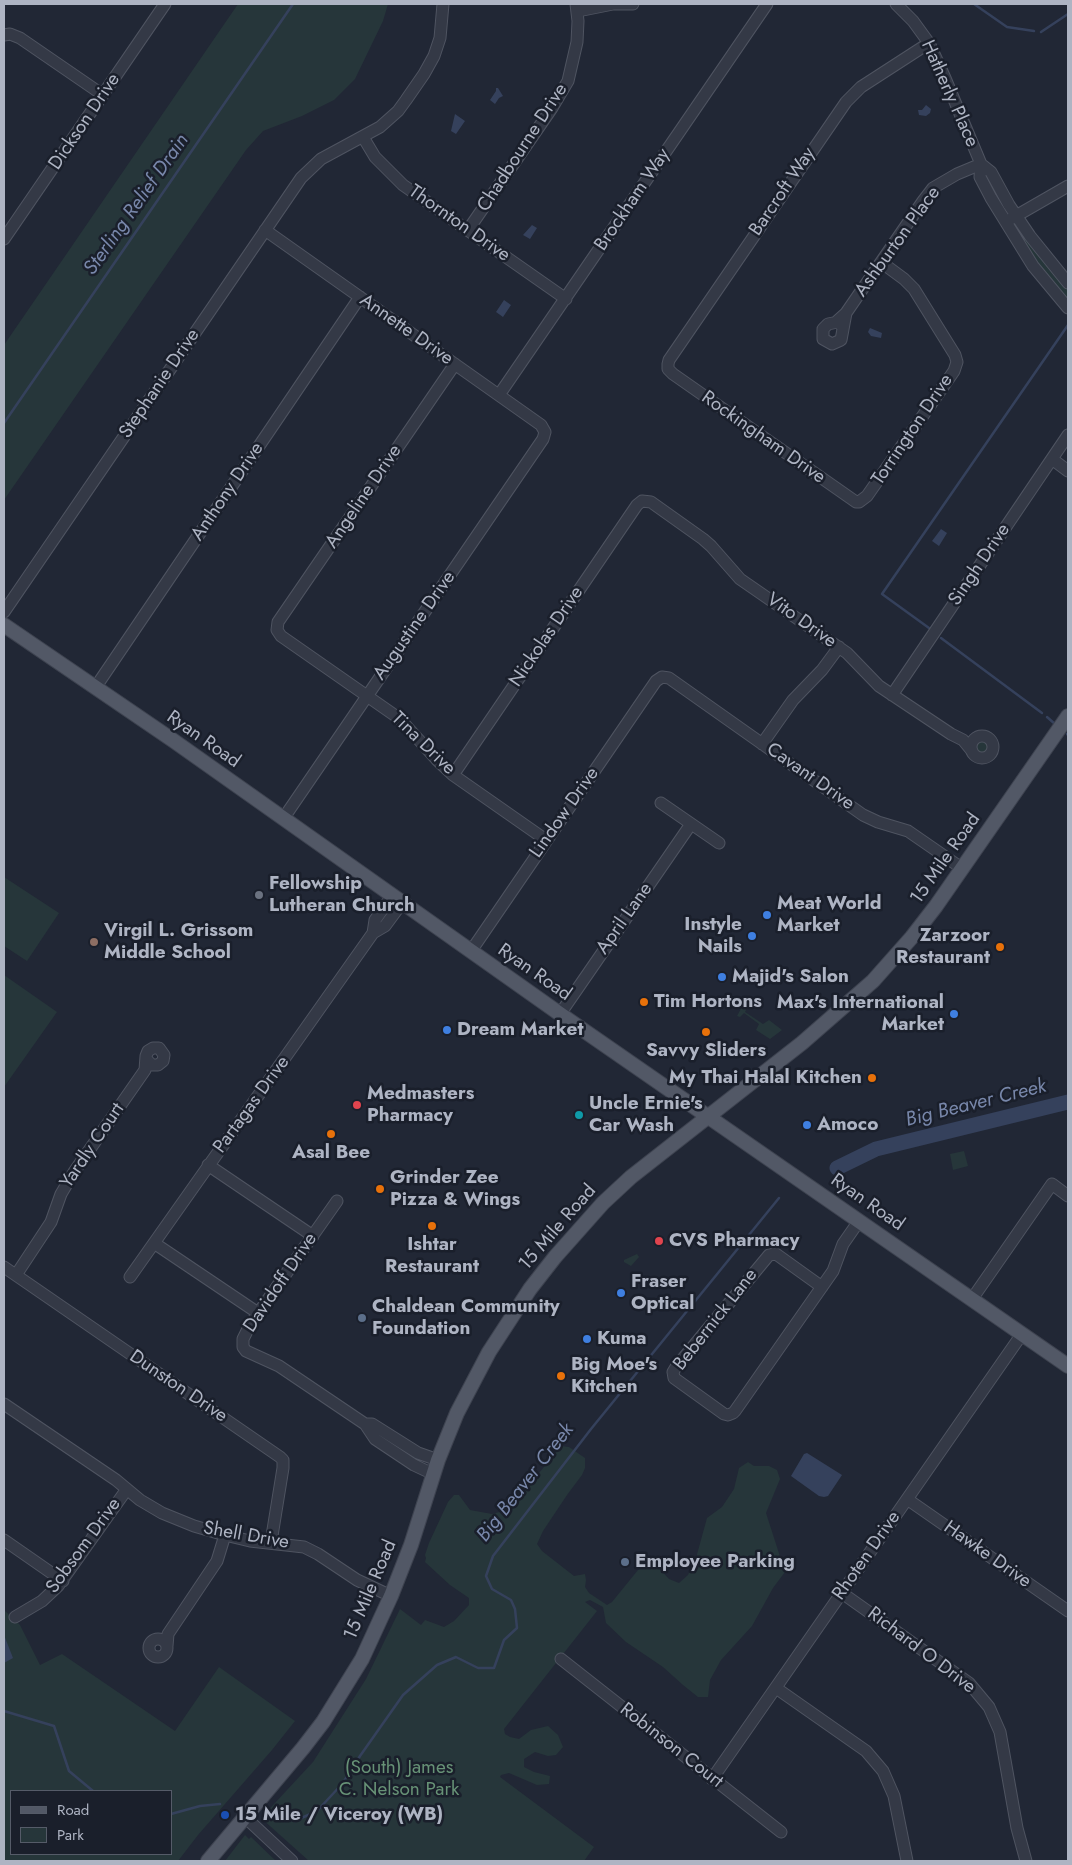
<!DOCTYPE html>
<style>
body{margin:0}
#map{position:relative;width:1072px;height:1865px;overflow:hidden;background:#212735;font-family:Jost,sans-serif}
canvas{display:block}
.frame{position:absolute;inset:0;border:5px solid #aeb4c3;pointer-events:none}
.legend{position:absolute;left:10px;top:1790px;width:162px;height:65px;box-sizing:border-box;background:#1a1f2b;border:1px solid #555b68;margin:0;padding:6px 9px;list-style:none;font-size:15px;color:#aeb4c3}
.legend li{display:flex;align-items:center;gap:10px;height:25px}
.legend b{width:25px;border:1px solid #555b68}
</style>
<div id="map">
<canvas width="1072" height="1865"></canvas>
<div class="frame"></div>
<ul class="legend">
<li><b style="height:6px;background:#525866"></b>Road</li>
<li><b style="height:14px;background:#26363a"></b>Park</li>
</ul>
</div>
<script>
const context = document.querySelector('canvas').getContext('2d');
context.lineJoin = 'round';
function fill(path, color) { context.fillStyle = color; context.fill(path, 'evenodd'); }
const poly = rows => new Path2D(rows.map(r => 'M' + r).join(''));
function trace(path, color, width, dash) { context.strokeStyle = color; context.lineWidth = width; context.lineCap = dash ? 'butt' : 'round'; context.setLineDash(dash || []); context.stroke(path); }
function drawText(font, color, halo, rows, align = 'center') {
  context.font = font + ' Jost,sans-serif'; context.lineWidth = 5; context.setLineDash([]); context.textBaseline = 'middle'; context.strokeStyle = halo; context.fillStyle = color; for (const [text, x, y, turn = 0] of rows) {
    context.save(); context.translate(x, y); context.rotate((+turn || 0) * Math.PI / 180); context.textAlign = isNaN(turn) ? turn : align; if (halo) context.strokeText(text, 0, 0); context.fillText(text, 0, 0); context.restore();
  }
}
fill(poly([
 [238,4,388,4,383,21,355,79,334,100,302,116,263,131,246,150,4,500,4,345],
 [1019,230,1068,289,1068,302,1032,256,1017,231],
 '976.5 747a5.5 5.5 0 1 1 11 0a5.5 5.5 0 1 1-11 0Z',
 [4,877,59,913,27,961,4,946],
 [4,975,57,1012,4,1087],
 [744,1003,748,1006,745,1012,763,1024,769,1020,782,1030,770,1039,756,1030,759,1024,744,1013,740,1017,737,1016],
 [964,1151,968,1166,953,1170,950,1154],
 [637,1254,639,1257,631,1266,624,1262,624,1260],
 [561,1446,569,1447,585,1458,585,1468,582,1475,567,1495,543,1531,537,1544,542,1551,574,1576,585,1574,586,1580,585,1587,589,1593,607,1605,612,1602,638,1570,645,1565,658,1567,669,1579,679,1583,688,1575,696,1558,707,1518,722,1507,734,1489,739,1468,748,1462,754,1466,769,1466,777,1470,780,1479,766,1513,785,1572,773,1588,752,1626,721,1660,710,1680,708,1697,698,1697,683,1685,663,1667,626,1642,606,1623,603,1607,590,1600,585,1602,597,1611,504,1729,505,1734,510,1737,519,1739,531,1730,548,1726,558,1735,563,1747,556,1755,548,1756,535,1752,524,1759,524,1767,534,1772,550,1776,549,1784,537,1785,509,1773,501,1775,500,1777,594,1847,584,1861,309,1861,261,1818,313,1762,366,1679,400,1609,421,1625,425,1620,444,1627,454,1621,469,1605,469,1598,450,1585,425,1562,426,1558,425,1555,429,1543,448,1502,454,1495,459,1495,470,1510,492,1514,503,1511,517,1500],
 [4,1610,20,1625,40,1665,62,1654,175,1731,219,1667,295,1721,272,1750,198,1835,178,1861,4,1861],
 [11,1791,171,1791,171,1854,11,1854],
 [245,1835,249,1839,251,1837,276,1861,225,1861]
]), '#26363a');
fill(poly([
 [496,88,498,88,503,96,499,98,495,104,490,100,496,91],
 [926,105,931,109,930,113,926,116,919,115,918,110,922,110],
 [455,114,465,121,456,134,451,131],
 [532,225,537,228,530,239,523,235],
 [504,300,511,305,503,317,496,312],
 [870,328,882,333,881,338,871,336,868,332],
 [941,529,947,533,939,546,932,541],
 [807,1453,842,1475,828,1496,824,1497,819,1496,791,1476,804,1454],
 [4,1635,13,1658,4,1663]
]), '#35415c');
trace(poly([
 [974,4,1007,27,1034,31],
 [1041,32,1068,14],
 [4,423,293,4],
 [929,628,882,594,1068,325],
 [941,638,1042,713],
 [1047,717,1055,724],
 [1067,734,1068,735],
 [4,1711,54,1726,69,1771,93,1791],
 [171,1814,200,1806,220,1804],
 [282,1817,295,1821,317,1811,343,1783,360,1756,403,1695,437,1665,456,1657,478,1668,494,1668,504,1640,517,1628,515,1609,511,1600,492,1589,486,1576,493,1556,591,1429,779,1198]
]), '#35415c', 2.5);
trace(poly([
 [837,1168,876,1149,1068,1102]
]), '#35415c', 15);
const minor = poly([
 [896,4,913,21,929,43,945,78,981,164,980,177,991,198,1033,266,1068,308],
 [578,11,613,4,633,4],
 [4,35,10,34,20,38,103,95],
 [363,137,375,157,403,185,566,299],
 [981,164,991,172,1009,205,1030,236,1068,283],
 [1009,220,1068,186],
 [265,230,541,425,545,432,543,439,283,819],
 [468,230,552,108,568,81,577,42,578,21,576,4],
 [4,239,165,4],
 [881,262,904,279,914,289,955,355,957,362,954,371,867,496,859,502,856,502,673,374,668,369,668,364,669,360,846,102,861,87,929,43],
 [836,322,846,313,923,201,933,188,957,174,981,164],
 [843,327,838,322,828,324,823,329,823,339,832,344,841,340,846,313],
 [455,364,278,622,277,630,281,636,400,719,437,760,453,775,546,840],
 [499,395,767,4],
 [1052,459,1068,471],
 [4,612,301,178,321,159,380,127,398,111,406,100,424,74,434,56,440,38,443,4],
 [95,688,360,297],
 [892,695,1068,435],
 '971 747a11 11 0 1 1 22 0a11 11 0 1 1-22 0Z',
 [762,744,793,700,822,670,839,647],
 [453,775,637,505,642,501,651,502,703,539,711,546,740,579,847,653,879,686,951,734,963,740,972,751],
 [661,803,719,843],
 [373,933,375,920,392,896],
 [471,951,656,681,662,677,669,678,863,815,878,822,908,831,963,869],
 [560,1014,691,824],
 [208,1165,313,1236],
 [337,1201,250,1325,243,1339,243,1347,246,1351,279,1366,365,1424,375,1439,414,1465,433,1474],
 [154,1243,258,1313],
 [4,1267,280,1457,283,1460,283,1468,271,1542],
 [16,1275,51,1222,61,1194,74,1172,145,1070,146,1056,148,1051,153,1048,159,1048,164,1055,163,1061,158,1065,152,1065,146,1059],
 [130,1277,373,933,385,926,402,903],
 [822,1287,776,1254,769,1255,676,1367,673,1372,674,1378,724,1414,728,1415,733,1413,735,1411,833,1271,843,1244,859,1221],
 [972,1299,1052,1184,1068,1196],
 [4,1404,116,1480,140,1500,162,1513,194,1526,225,1535,250,1541,304,1547,318,1554,357,1580,391,1596],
 [365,1424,372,1424,418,1453,438,1460],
 [907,1499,1068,1611],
 [4,1540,63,1581],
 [842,1593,969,1683,989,1707,1000,1732,1017,1828,1026,1861],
 [15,1617,42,1601,58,1586,127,1489],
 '149 1648a9 9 0 1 1 18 0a9 9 0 1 1-18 0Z',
 [167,1646,168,1634,217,1561,225,1535],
 [561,1659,781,1832],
 [776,1688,866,1751,883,1771,894,1796,907,1861],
 [712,1779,1022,1334],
 [245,1817,292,1861]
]);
const major = poly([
 [4,625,174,741,560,1014,1068,1366],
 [208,1861,303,1748,323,1722,362,1659,391,1596,411,1545,438,1460,457,1413,489,1352,530,1289,555,1257,603,1203,631,1177,802,1043,873,981,912,937,936,906,1068,716]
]);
trace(minor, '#4f5461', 13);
trace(major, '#3e4350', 16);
trace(minor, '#343946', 11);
trace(major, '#525866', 14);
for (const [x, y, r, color] of [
 [259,895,5,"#6b7280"],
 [767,915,5,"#3f7fe0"],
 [752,936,5,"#3f7fe0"],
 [94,942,5,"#8d6e63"],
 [1000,947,5,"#e8710a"],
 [722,977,5,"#3f7fe0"],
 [644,1002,5,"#e8710a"],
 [954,1014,5,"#3f7fe0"],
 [447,1030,5,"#3f7fe0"],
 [706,1032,5,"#e8710a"],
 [872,1078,5,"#e8710a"],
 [357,1105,5,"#e0444e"],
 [579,1115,5,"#0f9aa8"],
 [807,1125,5,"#3f7fe0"],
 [331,1134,5,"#e8710a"],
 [380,1189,5,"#e8710a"],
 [432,1226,5,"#e8710a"],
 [659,1241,5,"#e0444e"],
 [621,1293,5,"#3f7fe0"],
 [362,1318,5,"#5c6f8a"],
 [587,1339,5,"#3f7fe0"],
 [561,1376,5,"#e8710a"],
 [625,1562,5,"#5c6f8a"],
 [225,1815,5,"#1a4fb4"]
]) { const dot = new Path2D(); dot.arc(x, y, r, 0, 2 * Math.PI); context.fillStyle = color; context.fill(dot); trace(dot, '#1a1f2b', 2); }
drawText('19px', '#aeb4c3', '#1a1f2b', [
 ["Hatherly Place",949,94,66],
 ["Dickson Drive",85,122,-56],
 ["Chadbourne Drive",523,148,-57],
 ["Barcroft Way",783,192,-56],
 ["Brockham Way",633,200,-56],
 ["Thornton Drive",459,224,35],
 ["Ashburton Place",898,242,-54],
 ["Annette Drive",406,330,35],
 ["Stephanie Drive",160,384,-56],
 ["Torrington Drive",913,430,-56],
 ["Rockingham Drive",763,438,35],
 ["Anthony Drive",228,492,-56],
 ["Angeline Drive",364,497,-56],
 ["Singh Drive",980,565,-56],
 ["Vito Drive",801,621,35],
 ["Augustine Drive",415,626,-55],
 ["Nickolas Drive",547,637,-56],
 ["Ryan Road",203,740,35],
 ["Tina Drive",423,744,44],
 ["Cavant Drive",810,777,35],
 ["Lindow Drive",565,813,-55],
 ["15 Mile Road",946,859,-55],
 ["April Lane",625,919,-55],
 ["Ryan Road",534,973,35],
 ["Partagas Drive",252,1105,-54],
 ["Yardly Court",93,1146,-56],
 ["Ryan Road",867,1203,35],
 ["15 Mile Road",558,1228,-49],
 ["Davidoff Drive",281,1283,-56],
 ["Bebernick Lane",716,1320,-52],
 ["Dunston Drive",178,1387,34],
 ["Shell Drive",246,1536,10],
 ["Sobsom Drive",84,1546,-54],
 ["Hawke Drive",987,1555,35],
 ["Rhoten Drive",867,1556,-55],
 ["15 Mile Road",371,1590,-67],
 ["Richard O Drive",921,1651,37],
 ["Robinson Court",671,1746,38]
]);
drawText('bold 19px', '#aeb4c3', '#1a1f2b', [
 ["Fellowship",269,884],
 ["Lutheran Church",269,906],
 ["Meat World",777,904],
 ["Market",777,926],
 ["Instyle",742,925,"right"],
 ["Nails",742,947,"right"],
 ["Virgil L. Grissom",104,931],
 ["Middle School",104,953],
 ["Zarzoor",990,936,"right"],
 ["Restaurant",990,958,"right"],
 ["Majid's Salon",732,977],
 ["Tim Hortons",654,1002],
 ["Max's International",944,1003,"right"],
 ["Market",944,1025,"right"],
 ["Dream Market",457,1030],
 ["Savvy Sliders",706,1051,"center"],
 ["My Thai Halal Kitchen",862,1078,"right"],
 ["Medmasters",367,1094],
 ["Pharmacy",367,1116],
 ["Uncle Ernie's",589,1104],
 ["Car Wash",589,1126],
 ["Amoco",817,1125],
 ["Asal Bee",331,1153,"center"],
 ["Grinder Zee",390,1178],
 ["Pizza & Wings",390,1200],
 ["CVS Pharmacy",669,1241],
 ["Ishtar",432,1245,"center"],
 ["Restaurant",432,1267,"center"],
 ["Fraser",631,1282],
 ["Optical",631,1304],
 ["Chaldean Community",372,1307],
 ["Foundation",372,1329],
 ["Kuma",597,1339],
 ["Big Moe's",571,1365],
 ["Kitchen",571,1387],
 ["Employee Parking",635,1562],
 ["15 Mile / Viceroy (WB)",235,1815]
], 'left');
drawText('19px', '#679276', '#1a1f2b', [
 ["(South) James",399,1768],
 ["C. Nelson Park",399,1790]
]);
drawText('italic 20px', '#7887aa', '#1a1f2b', [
 ["Sterling Relief Drain",137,205,-55],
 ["Big Beaver Creek",976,1104,-14],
 ["Big Beaver Creek",526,1483,-52]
]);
</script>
